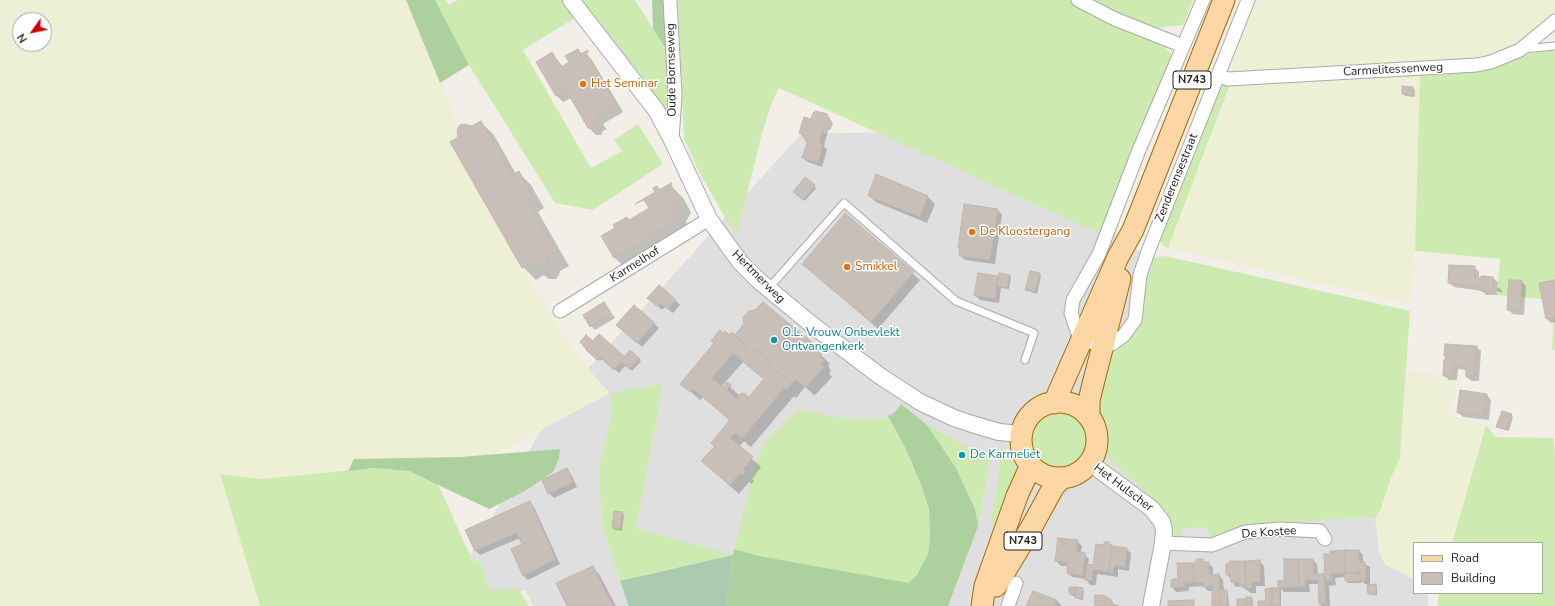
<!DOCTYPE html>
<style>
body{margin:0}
#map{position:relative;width:1555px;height:606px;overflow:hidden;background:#f2efe9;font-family:"Nunito Sans",sans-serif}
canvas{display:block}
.legend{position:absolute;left:1413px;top:542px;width:130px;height:52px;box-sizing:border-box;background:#fff;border:1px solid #a7a7a7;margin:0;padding:5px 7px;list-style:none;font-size:12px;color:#222}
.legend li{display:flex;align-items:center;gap:8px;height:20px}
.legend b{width:20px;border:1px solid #a7a7a7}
.north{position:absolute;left:12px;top:12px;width:40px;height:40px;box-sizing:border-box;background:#fff;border:1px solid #a7a7a7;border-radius:50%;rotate:237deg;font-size:11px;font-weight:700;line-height:16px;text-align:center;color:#222}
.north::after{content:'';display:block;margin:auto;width:14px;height:18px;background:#d40000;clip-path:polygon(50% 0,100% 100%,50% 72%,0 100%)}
</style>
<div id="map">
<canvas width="1555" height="606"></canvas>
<ul class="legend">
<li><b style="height:5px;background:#fcd6a4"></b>Road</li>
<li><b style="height:11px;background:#c7bfb8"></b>Building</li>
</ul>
<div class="north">N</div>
</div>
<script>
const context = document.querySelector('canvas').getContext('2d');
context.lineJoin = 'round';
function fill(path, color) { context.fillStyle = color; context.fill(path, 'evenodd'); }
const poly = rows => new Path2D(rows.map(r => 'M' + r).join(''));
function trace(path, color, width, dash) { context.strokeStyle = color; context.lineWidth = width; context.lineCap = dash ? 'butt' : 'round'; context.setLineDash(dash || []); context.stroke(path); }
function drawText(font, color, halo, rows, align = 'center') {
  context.font = font + ' "Nunito Sans",sans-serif'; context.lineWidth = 3; context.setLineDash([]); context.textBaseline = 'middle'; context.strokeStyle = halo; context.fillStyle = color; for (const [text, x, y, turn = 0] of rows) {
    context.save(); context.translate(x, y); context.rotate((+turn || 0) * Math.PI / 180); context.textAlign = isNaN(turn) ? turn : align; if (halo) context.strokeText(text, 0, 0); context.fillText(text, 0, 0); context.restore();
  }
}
fill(poly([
 [978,130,1215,308,1414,543,1414,593,1428,593,1428,606,533,606,525,590,474,605,457,579,555,405,801,134]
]), '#e0dfdf');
fill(poly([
 [0,0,406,0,465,142,501,224,524,269,564,336,591,372,610,393,496,454,460,457,355,459,348,471,261,479,220,474,260,606,0,606],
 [20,20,44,20,44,44,20,44],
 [1253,0,1555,0,1555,15,1529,37,1503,53,1469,61,1233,74,1228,64],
 [1420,73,1415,251,1411,304,1168,248,1230,84],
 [1407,369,1456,380,1450,415,1486,425,1452,543,1414,543,1414,580,1385,564,1379,552,1375,518,1380,511,1391,478,1400,458]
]), '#eef0d5');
fill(poly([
 [435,0,446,0,449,5,457,0,566,0,578,16,523,50,591,168,622,151,614,140,638,124,663,164,593,210,555,203,469,65],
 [582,0,635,0,669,54,669,116,642,77],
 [678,0,1070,0,1075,4,1164,45,1172,56,1100,234,779,88,771,105,761,137,737,235,723,214,699,172,684,139],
 [1088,0,1193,0,1183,25,1155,28,1139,24],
 [1555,50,1555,349,1552,351,1554,300,1497,295,1500,259,1415,251,1420,73,1505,61,1526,54],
 [1230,84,1168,248,1164,246,1159,240,1219,88,1224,85],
 [1165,256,1410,311,1400,458,1391,478,1380,511,1375,518,1330,519,1237,528,1210,539,1182,529,1183,541,1175,538,1172,534,1169,518,1160,505,1111,461,1104,447,1103,432,1098,416,1098,385,1112,351,1134,332,1137,325,1143,283,1151,258],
 [663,384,636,528,733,555,620,581,603,527,599,488,600,463,610,422,612,400,610,393],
 [800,409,835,417,864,419,884,418,888,416,905,447,922,487,929,509,930,538,928,554,917,575,908,583,759,556,734,549,758,455,768,438],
 '1029 440a29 29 0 1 1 58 0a29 29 0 1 1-58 0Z',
 [927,425,990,459,978,526,975,509,956,468],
 [1486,425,1496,437,1553,438,1555,449,1555,606,1437,606,1439,593,1542,593,1542,543,1452,543],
 [1001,447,1011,455,1017,473,996,533,990,523,997,489],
 [374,468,409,471,438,484,473,562,480,561,490,591,518,588,529,606,260,606,220,474,261,479]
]), '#cdebb0');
fill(poly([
 [406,0,435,0,469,65,440,83],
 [652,0,665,0,669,54,653,29],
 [901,404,927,425,956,468,975,509,978,526,948,606,726,606,734,549,759,556,908,583,917,575,928,554,930,538,929,509,922,487,905,447,888,416,894,413],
 [560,449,559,459,553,472,525,491,489,509,409,471,374,468,348,471,354,459,460,457]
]), '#add19e');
fill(poly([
 [733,555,726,606,629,606,620,581]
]), '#aacbaf');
fill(poly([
 [1208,527,1209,539,1183,541,1182,529]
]), '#e2e2e2');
fill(poly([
 [578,50,582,54,585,53,592,60,623,112,603,124,607,130,604,130,601,135,596,135,589,128,571,98,563,102,557,96,552,53,563,67,570,62],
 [1413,88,1415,90,1415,97,1405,96,1403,94],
 [827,115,833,123,831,129,828,131,824,146,827,150,822,167,808,162,803,158,808,143,800,133,812,120],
 [481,122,494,135,516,174,518,172,531,185,544,208,538,212,569,266,560,271,559,275,556,279,549,279,544,275,536,280,523,267,472,128],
 [877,176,928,197,935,204,927,223,876,202,869,195],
 [805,178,816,188,805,201,794,191],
 [670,185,683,198,691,212,686,222,690,230,628,270,615,258,602,237,650,208,657,193,657,187,660,191],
 [997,210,1002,214,995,264,965,260,960,255,961,249,959,247],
 [845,215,920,280,878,329,810,270],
 [1474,267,1479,272,1479,279,1482,279,1482,277,1493,278,1498,282,1497,287,1502,290,1502,293,1497,291,1497,295,1486,295,1482,291,1454,287,1449,283],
 [979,274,999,277,1009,275,1011,277,1009,289,1001,288,999,303,980,300,975,295],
 [1039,274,1041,276,1037,294,1028,291,1026,289],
 [1521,281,1526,286,1524,315,1513,314,1508,310],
 [1555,281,1555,322,1551,323,1547,319],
 [675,300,680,305,673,313,665,307,662,310,653,302],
 [604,303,615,318,595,330,591,326],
 [763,303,822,354,821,355,830,364,828,366,831,371,829,373,832,377,816,394,814,395,805,387,796,398,794,396,751,447,744,441,739,447,761,467,752,479,754,481,752,484,749,482,739,494,702,461,716,447,712,443,731,421,703,397,700,400,682,384,730,336,735,336],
 [743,362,765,380,749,399,746,395,739,395,727,384,723,389,721,387],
 [635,306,659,328,642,347,622,329],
 [581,342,624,357,630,351,641,361,632,371,626,365,619,373,603,358,600,361],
 [1476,347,1481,351,1479,381,1471,381,1467,377,1467,370,1458,369,1457,380,1449,380,1444,375,1445,361],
 [1487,395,1491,400,1489,420,1463,417,1458,412],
 [1511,415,1513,417,1509,431,1498,427],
 [567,470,571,474,577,487,554,498,549,493],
 [530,502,534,507,560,564,528,580,524,576,524,544,520,538,480,555,476,551,467,530],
 [622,513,624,515,622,531,615,530,613,528],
 [1077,541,1082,546,1081,554,1084,554,1089,559,1088,565,1094,566,1113,547,1126,549,1131,553,1129,571,1118,569,1118,577,1097,574,1096,585,1090,585,1086,579,1072,577,1068,573,1068,566,1061,566,1056,561],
 [1359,551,1363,555,1363,563,1370,567,1370,585,1375,585,1377,587,1377,595,1371,595,1369,593,1368,584,1365,584,1361,580,1361,583,1348,583,1346,581,1346,577,1335,578,1336,585,1329,586,1330,606,1322,606,1320,604,1319,584,1309,584,1310,592,1284,592,1281,589,1281,606,1259,606,1267,602,1266,590,1279,589,1279,581,1285,581,1313,560,1317,564,1318,575,1326,575],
 [1259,561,1264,566,1265,586,1256,586,1256,593,1251,593,1241,586,1236,587,1227,574],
 [1205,563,1208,563,1213,568,1213,576,1219,575,1223,580,1224,591,1226,591,1228,593,1229,606,1213,606,1213,591,1208,591,1204,586,1189,587,1189,591,1176,592,1172,587,1179,579],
 [592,568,599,574,616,606,568,606],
 [1075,588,1077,590,1082,589,1084,591,1083,600,1078,599,1076,596,1072,596,1070,594],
 [1096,596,1111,600,1113,602,1112,605,1116,606,1096,606],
 [1251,598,1253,600,1253,606,1238,606,1238,600,1247,600],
 [1057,601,1062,606,1027,606]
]), '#0003');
const building = poly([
 [578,49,581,54,588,50,588,52,586,53,617,105,597,116,601,123,597,123,597,126,591,129,588,128,566,90,556,96,536,62,552,52,561,67,569,62,565,56,578,49],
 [1402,86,1413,87,1413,95,1402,94,1402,86],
 [816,111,827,114,829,118,827,125,824,126,819,143,823,144,818,163,802,158,807,143,802,134,799,133,804,117,811,119,813,113,816,111],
 [481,121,512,175,519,171,532,195,526,199,557,252,547,258,547,262,543,266,535,267,530,263,522,268,450,142,458,137,457,130,460,125,465,124,472,126,481,121],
 [876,174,928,196,920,217,868,196,876,174],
 [805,177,815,185,803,200,793,192,805,177],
 [671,183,671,185,679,198,673,208,677,213,677,220,614,258,601,236,615,228,613,225,627,217,629,220,649,208,644,200,635,204,655,192,653,188,657,186,659,190,671,183],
 [964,204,998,209,990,260,959,256,960,248,958,248,964,204],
 [845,213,914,272,871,322,802,264,845,213],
 [1449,265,1475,266,1474,278,1481,278,1481,276,1493,277,1493,291,1481,291,1481,287,1462,286,1463,284,1448,283,1449,265],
 [1030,271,1040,273,1035,292,1025,290,1030,271],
 [978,273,998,276,995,299,974,295,978,273],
 [999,273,1010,275,1007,288,997,286,999,273],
 [1509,280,1522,280,1520,311,1507,310,1509,280],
 [1555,280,1555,317,1546,319,1539,283,1555,280],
 [659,285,676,300,668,309,660,303,657,306,647,298,659,285],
 [604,302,611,313,590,327,583,315,604,302],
 [763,302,814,344,812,346,821,354,819,357,822,358,823,361,820,364,824,367,807,386,804,386,795,379,792,384,767,363,770,360,756,349,751,354,747,350,748,348,734,336,744,324,743,317,749,311,755,310,763,302],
 [634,305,655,323,637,343,616,325,634,305],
 [720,330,723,333,725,331,729,335,732,332,748,348,747,350,751,354,756,349,770,360,767,363,792,384,786,390,784,388,742,439,735,433,730,438,753,457,743,469,746,472,742,476,740,473,730,485,701,461,715,446,711,443,730,420,693,389,690,392,680,384,714,343,711,341,720,330],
 [733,353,764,379,748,398,746,394,742,393,738,395,737,399,727,390,731,385,727,382,723,387,712,378,733,353],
 [599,334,625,357,614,370,588,346,599,334],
 [586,335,593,341,586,349,580,342,586,335],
 [1445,344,1477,346,1475,377,1466,377,1466,366,1454,365,1453,376,1443,376,1444,360,1445,360,1446,356,1444,356,1445,344],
 [589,347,600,357,597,360,586,350,589,347],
 [630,350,640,359,629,369,621,362,630,350],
 [1460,390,1487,394,1484,416,1457,413,1460,390],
 [1502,411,1512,414,1507,430,1496,427,1502,411],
 [567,468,573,482,548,494,542,480,567,468],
 [530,501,556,559,523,576,511,549,522,544,516,533,475,551,465,530,530,501],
 [614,511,623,512,620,529,612,528,614,511],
 [1058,538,1078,540,1076,552,1085,553,1083,576,1067,573,1068,562,1055,561,1058,538],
 [1105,542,1109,542,1112,546,1109,572,1093,570,1092,581,1085,580,1087,564,1093,565,1096,544,1103,545,1105,542],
 [1112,546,1127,548,1125,567,1114,565,1113,573,1109,572,1112,546],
 [1345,550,1359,550,1359,562,1365,562,1366,580,1360,580,1360,572,1345,573,1345,550],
 [1345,550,1345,573,1331,573,1332,581,1325,581,1324,554,1330,554,1330,551,1345,550],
 [1197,559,1203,559,1204,562,1209,562,1209,575,1219,574,1220,606,1212,606,1212,586,1203,587,1203,582,1194,582,1193,563,1195,563,1197,559],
 [1284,559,1298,559,1299,587,1278,588,1278,581,1284,580,1284,559],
 [1298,559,1313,559,1314,574,1324,574,1326,604,1319,604,1318,580,1305,580,1305,587,1299,587,1298,559],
 [1260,560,1260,582,1252,582,1252,588,1246,589,1245,561,1260,560],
 [1230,561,1245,561,1246,586,1239,586,1239,582,1231,582,1230,574,1226,575,1226,564,1230,563,1230,561],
 [1177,563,1193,563,1194,582,1184,582,1185,587,1171,587,1171,580,1178,578,1177,563],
 [593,566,613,606,567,606,556,583,593,566],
 [1345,573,1359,573,1360,580,1366,580,1366,582,1345,581,1345,573],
 [1376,584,1376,594,1368,594,1367,585,1376,584],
 [1069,587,1075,587,1074,595,1069,594,1069,587],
 [1076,587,1083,588,1082,598,1075,598,1076,587],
 [1272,588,1279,588,1280,605,1272,606,1272,588],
 [1272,588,1272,606,1258,606,1258,601,1266,601,1265,589,1272,588],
 [1219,589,1220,590,1227,590,1227,606,1220,606,1219,589],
 [1033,591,1057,600,1055,606,1026,606,1033,591],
 [1095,595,1106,596,1104,606,1094,605,1095,595],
 [1106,597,1111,599,1110,603,1119,606,1105,606,1106,597],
 [1246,597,1252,597,1252,606,1247,606,1246,597],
 [1237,599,1246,599,1246,606,1237,606,1237,599],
 [1194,600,1194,606,1168,606,1168,601,1194,600]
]);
fill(building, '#c7bfb8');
trace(building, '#c4b6ab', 1);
const service = poly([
 [1523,49,1555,46],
 [768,289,844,203,956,301,1034,333,1025,360]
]);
const minor = poly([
 [670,0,675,95,672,140],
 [1078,0,1115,19,1183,46],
 [1203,0,1139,150,1099,254,1073,300,1071,313,1077,331,1081,339,1103,346,1112,344,1124,335,1135,320,1140,275,1149,249,1248,0],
 [1218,76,1228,79,1477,65,1491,62,1520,50,1555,21],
 [560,311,709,219],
 [1163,543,1212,545,1245,532,1280,529,1320,531,1325,539],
 [1008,606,1016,583]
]);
const tertiary = poly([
 [571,0,656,110,672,140,709,219,740,262,758,280,811,324,880,376,920,402,954,418,972,424,999,432,1022,434],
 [1090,463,1152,509,1162,522,1164,530,1163,543,1151,606]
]);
const primary = poly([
 '1021 440a38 38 0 1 1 76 0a38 38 0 1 1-76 0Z',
 [1054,403,1118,257,1133,230,1224,0],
 [1089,417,1089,401,1092,388,1120,279],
 [996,586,1031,528,1054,486,1062,478],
 [982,606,985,586,1017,496,1031,465]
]);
trace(service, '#a9a9a9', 9);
trace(minor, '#a9a9a9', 15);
trace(tertiary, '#a9a9a9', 18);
trace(primary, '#a06b00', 23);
trace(service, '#fff', 7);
trace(minor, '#fff', 13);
trace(tertiary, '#fff', 16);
trace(primary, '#fcd6a4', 21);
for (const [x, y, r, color] of [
 [583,84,4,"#e8710a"],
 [972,232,4,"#e8710a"],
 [847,267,4,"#e8710a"],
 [774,340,4,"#0f9aa8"],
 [962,455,4,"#0f9aa8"]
]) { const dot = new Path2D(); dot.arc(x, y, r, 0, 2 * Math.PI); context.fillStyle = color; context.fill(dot); trace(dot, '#fff', 1.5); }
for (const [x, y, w] of [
 [1192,80,38],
 [1023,541,38]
]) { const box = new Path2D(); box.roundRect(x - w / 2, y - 9, w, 18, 3); context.fillStyle = '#fff'; context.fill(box); trace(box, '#222', 1); }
drawText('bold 11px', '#222', null, [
 ["N743",1192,80],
 ["N743",1023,541]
]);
drawText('12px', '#222', '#fff', [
 ["Oude Bornseweg",672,70,-91],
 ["Carmelitessenweg",1393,70,-3],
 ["Zenderensestraat",1177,178,-68],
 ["Karmelhof",635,265,-32],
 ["Hertmerweg",758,277,45],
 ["Het Hulscher",1123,488,37],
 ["De Kostee",1269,533,-4]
]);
drawText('12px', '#c56008', '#fff', [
 ["Het Seminar",591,84],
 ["De Kloostergang",980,232],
 ["Smikkel",855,267]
], 'left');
drawText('12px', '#0d838f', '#fff', [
 ["O.L. Vrouw Onbevlekt",782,333],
 ["Ontvangenkerk",782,347],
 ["De Karmeliet",970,455]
], 'left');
</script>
